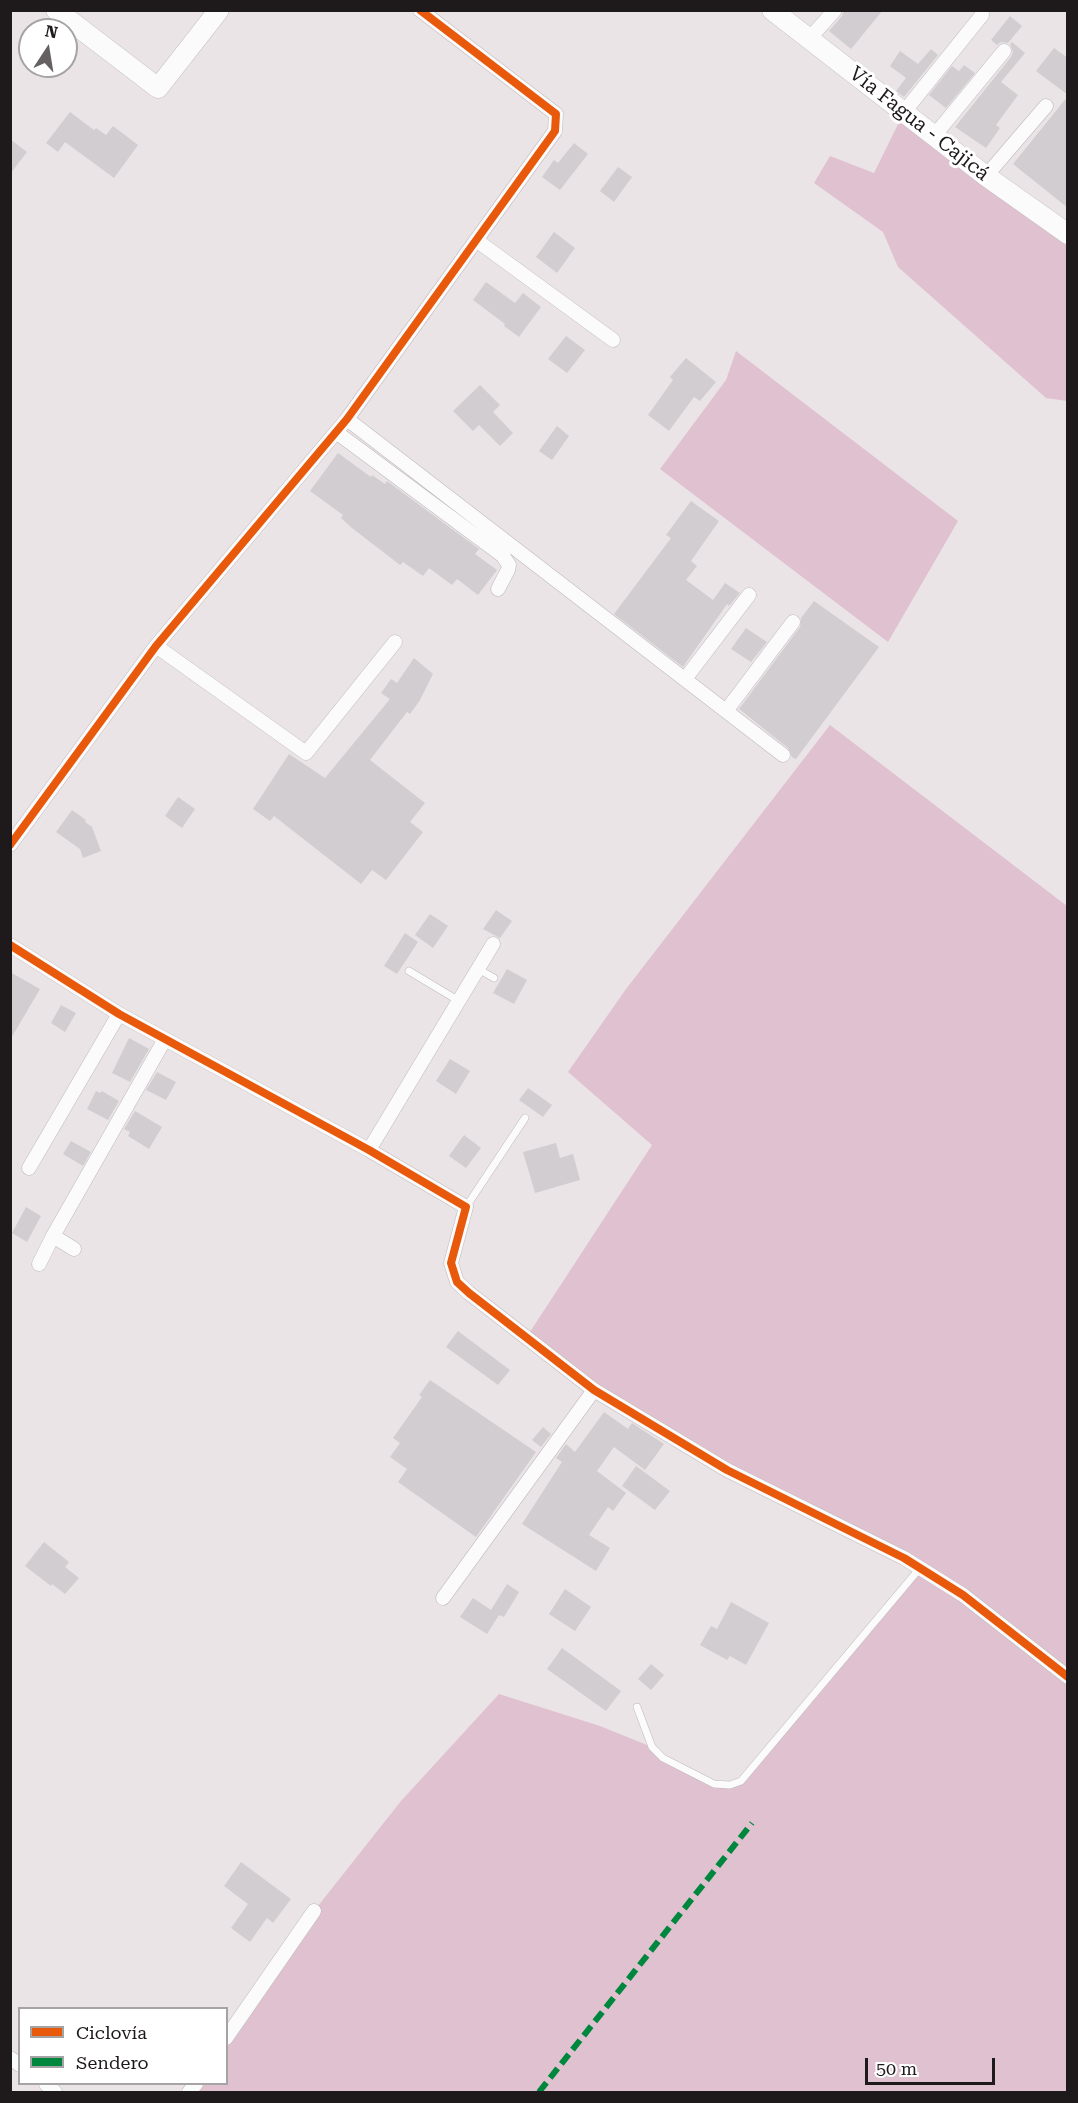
<!DOCTYPE html>
<meta charset="utf-8">
<style>
body{margin:0}
#map{position:relative;width:1078px;height:2103px;overflow:hidden;background:#eae4e7;font-family:"Roboto Serif",serif}
canvas{display:block}
.frame{position:absolute;inset:0;border:12px solid #1e191b;pointer-events:none}
.legend{position:absolute;left:18px;top:2007px;width:210px;height:78px;box-sizing:border-box;background:#fff;border:2px solid #a5a3a4;margin:0;padding:8px 10px;list-style:none;font-size:18px;color:#1e191b}
.legend li{display:flex;align-items:center;gap:12px;height:30px}
.legend b{width:30px;border:2px solid #a5a3a4}
.north{position:absolute;left:18px;top:18px;width:60px;height:60px;box-sizing:border-box;background:#fff;border:2px solid #a5a3a4;border-radius:50%;rotate:12deg;font-size:16px;font-weight:700;line-height:24px;text-align:center;color:#1e191b}
.north::after{content:'';display:block;margin:auto;width:21px;height:27px;background:#656062;clip-path:polygon(50% 0,100% 100%,50% 72%,0 100%)}
.scale{position:absolute;left:865px;top:2058px;width:130px;height:27px;box-sizing:border-box;border:3px solid #1e191b;border-top:0;padding-left:8px;font-size:18px;line-height:21px;white-space:nowrap;color:#1e191b;-webkit-text-stroke:4px #fff;paint-order:stroke}
</style>
<div id="map">
<canvas width="1078" height="2103"></canvas>
<div class="frame"></div>
<ul class="legend">
<li><b style="height:8px;background:#e8590c"></b>Ciclovía</li>
<li><b style="height:8px;background:#00873e"></b>Sendero</li>
</ul>
<div class="north">N</div>
<div class="scale">50 m</div>
</div>
<script>
const context = document.querySelector('canvas').getContext('2d');
context.lineJoin = 'round';
function fill(path, color) { context.fillStyle = color; context.fill(path, 'evenodd'); }
const poly = rows => new Path2D(rows.map(r => 'M' + r).join(''));
function trace(path, color, width, dash) { context.strokeStyle = color; context.lineWidth = width; context.lineCap = dash ? 'butt' : 'round'; context.setLineDash(dash || []); context.stroke(path); }
function drawText(font, color, halo, rows, align = 'center') {
  context.font = font + ' "Roboto Serif",serif'; context.lineWidth = 6; context.setLineDash([]); context.textBaseline = 'middle'; context.strokeStyle = halo; context.fillStyle = color; for (const [text, x, y, turn = 0] of rows) {
    context.save(); context.translate(x, y); context.rotate((+turn || 0) * Math.PI / 180); context.textAlign = isNaN(turn) ? turn : align; if (halo) context.strokeText(text, 0, 0); context.fillText(text, 0, 0); context.restore();
  }
}
fill(poly([
 [904,112,1067,234,1067,401,1046,398,898,267,883,232,814,183,830,156,874,173],
 [736,351,958,521,888,642,660,469,726,380],
 [830,725,1067,906,1067,2092,189,2092,196,2084,226,2084,227,2038,314,1911,401,1801,499,1694,600,1726,652,1747,663,1758,714,1784,741,1781,919,1569,727,1470,526,1338,652,1145,568,1072,626,989]
]), '#e0c1cf');
fill(poly([
 [844,10,883,10,851,49,829,31,842,16],
 [1010,16,1022,26,1008,43,1001,42,997,45,991,40],
 [1012,42,1025,53,1001,82,1018,95,996,125,1000,128,986,148,955,127,1011,57,1013,52,1010,44],
 [1054,48,1068,58,1068,95,1036,71],
 [931,49,938,55,904,97,896,91,906,78,890,66,900,51,918,64],
 [964,65,975,73,946,108,929,95,952,66,959,71],
 [1068,96,1068,208,1013,164],
 [70,112,94,130,96,128,106,135,113,126,138,145,114,178,65,142,58,152,46,143],
 [10,139,27,152,10,174],
 [574,143,588,154,560,190,542,177,554,160,558,163],
 [618,167,632,177,614,202,600,191],
 [554,232,575,248,557,273,536,257],
 [486,282,515,303,523,293,541,307,519,337,504,326,505,324,473,300],
 [566,336,585,350,567,373,548,359],
 [686,358,716,382,700,401,694,397,669,431,648,415,673,380,670,377],
 [480,385,500,405,493,412,513,433,500,446,479,425,473,431,453,411],
 [557,426,569,436,552,460,539,451],
 [338,453,371,477,372,475,385,484,387,481,479,549,475,554,497,570,478,595,457,579,452,585,429,568,423,576,403,562,400,565,352,528,341,518,343,515,310,491],
 [691,501,719,521,691,561,697,566,686,580,713,600,725,583,740,593,729,606,727,604,683,667,614,614,671,538,666,535],
 [814,601,879,647,796,759,792,757,788,748,739,709,800,627,801,618],
 [746,628,767,642,751,662,731,649],
 [414,658,433,674,420,700,410,714,407,712,370,760,425,803,410,822,423,832,386,880,372,870,361,884,274,816,270,821,253,809,289,754,325,778,390,699,381,693,391,679,397,683],
 [178,797,195,809,182,828,165,816],
 [72,810,86,820,85,822,92,827,101,851,83,858,80,849,56,832],
 [496,910,512,921,500,938,483,929],
 [430,914,448,926,433,948,415,935],
 [405,933,418,942,397,974,384,966],
 [507,969,527,980,514,1004,493,993],
 [10,972,40,989,10,1040],
 [61,1005,76,1013,65,1032,51,1023],
 [129,1038,149,1049,130,1082,112,1073],
 [450,1059,470,1071,456,1094,436,1081],
 [157,1072,176,1082,166,1100,146,1090],
 [528,1088,552,1105,543,1117,519,1100],
 [96,1091,100,1093,102,1091,119,1101,108,1120,87,1109],
 [135,1111,162,1127,149,1149,128,1136,130,1132,124,1129],
 [464,1135,481,1148,466,1168,449,1156],
 [71,1141,91,1152,83,1166,63,1154],
 [556,1143,560,1158,573,1154,580,1180,535,1193,523,1152],
 [26,1207,41,1216,27,1242,12,1233],
 [458,1331,510,1370,498,1385,446,1347],
 [430,1380,536,1452,476,1537,398,1482,407,1469,390,1457,400,1443,393,1438,422,1397,419,1395],
 [604,1412,628,1429,632,1423,664,1444,645,1470,614,1447,597,1471,626,1493,613,1511,608,1507,589,1535,610,1548,596,1571,522,1524,562,1462,556,1458,566,1444,575,1452],
 [543,1427,551,1434,541,1447,532,1440],
 [636,1466,670,1491,655,1510,622,1486],
 [44,1542,69,1562,65,1567,79,1578,65,1594,52,1584,51,1586,25,1566],
 [507,1584,519,1592,504,1617,499,1615,487,1634,460,1617,473,1598,491,1610],
 [565,1589,591,1607,575,1631,549,1614],
 [731,1602,769,1623,746,1665,730,1656,727,1660,700,1645,711,1626,717,1629],
 [562,1648,621,1691,606,1711,547,1669],
 [651,1664,664,1675,651,1690,638,1679],
 [241,1862,291,1899,273,1923,267,1918,250,1942,231,1928,248,1904,224,1886]
]), '#d2cdd0');
const lane = poly([
 [478,969,494,978],
 [409,971,459,1001],
 [466,1207,525,1118],
 [637,1707,652,1747,663,1758,714,1784,730,1785,741,1781,920,1568]
]);
const street = poly([
 [809,39,835,10],
 [904,112,982,15],
 [934,136,1004,51],
 [986,176,1046,106],
 [476,240,613,340],
 [347,419,783,755],
 [336,432,503,556,509,565,508,570,498,589],
 [156,646,306,753,395,642],
 [685,679,749,595],
 [726,711,793,622],
 [10,845,156,646,347,419,555,131,556,114,420,10],
 [10,945,119,1014,369,1150,466,1207,451,1263,457,1282,469,1293,594,1390,727,1470,904,1558,963,1595,1068,1677],
 [369,1150,493,944],
 [29,1168,119,1014],
 [53,1236,74,1249],
 [39,1264,53,1236,165,1039],
 [443,1598,594,1390],
 [226,2038,314,1911],
 [10,2058,20,2065],
 [46,2084,55,2092],
 [189,2092,196,2084]
]);
const secondary = poly([
 [56,10,158,88,219,10],
 [772,10,986,176,1068,234]
]);
trace(lane, '#bfb9bc', 8);
trace(street, '#bfb9bc', 15);
trace(secondary, '#bfb9bc', 21);
trace(lane, '#fcfbfb', 7);
trace(street, '#fcfbfb', 14);
trace(secondary, '#fcfbfb', 20);
trace(poly([
 [539,2092,752,1823]
]), '#00873e', 6, [12, 6]);
trace(poly([
 [10,845,156,646,347,419,555,131,556,114,420,10],
 [10,945,119,1014,369,1150,466,1207,451,1263,457,1282,469,1293,594,1390,727,1470,904,1558,963,1595,1068,1677]
]), '#e8590c', 8);
drawText('20px', '#1e191b', '#fff', [
 ["Vía Fagua - Cajicá",919,124,38]
]);
</script>
